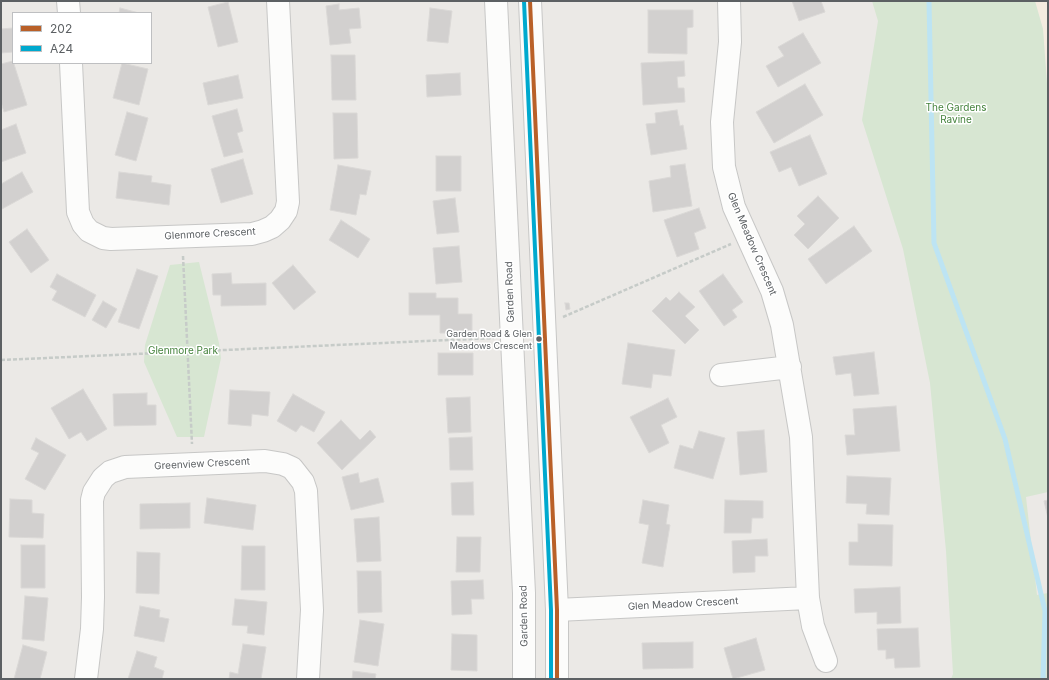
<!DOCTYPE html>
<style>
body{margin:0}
#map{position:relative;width:1049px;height:680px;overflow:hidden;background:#ebe9e6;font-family:Inter,sans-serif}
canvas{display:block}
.frame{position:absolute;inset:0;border:2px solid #5c6063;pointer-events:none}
.legend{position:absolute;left:12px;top:12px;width:140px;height:52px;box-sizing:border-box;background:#fff;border:1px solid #bebfc1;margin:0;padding:5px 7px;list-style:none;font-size:12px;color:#5c6063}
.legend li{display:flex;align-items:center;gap:8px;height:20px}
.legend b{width:20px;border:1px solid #bebfc1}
</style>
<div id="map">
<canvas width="1049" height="680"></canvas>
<div class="frame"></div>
<ul class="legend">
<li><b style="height:5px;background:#b96028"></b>202</li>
<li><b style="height:5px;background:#00a9ce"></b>A24</li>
</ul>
</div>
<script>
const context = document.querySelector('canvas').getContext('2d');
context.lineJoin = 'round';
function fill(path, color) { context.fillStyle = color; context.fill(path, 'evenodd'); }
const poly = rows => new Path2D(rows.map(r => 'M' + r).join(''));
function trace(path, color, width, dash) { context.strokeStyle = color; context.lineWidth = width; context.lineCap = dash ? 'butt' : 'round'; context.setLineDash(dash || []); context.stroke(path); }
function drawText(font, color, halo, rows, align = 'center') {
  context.font = font + ' Inter,sans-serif'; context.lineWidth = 3; context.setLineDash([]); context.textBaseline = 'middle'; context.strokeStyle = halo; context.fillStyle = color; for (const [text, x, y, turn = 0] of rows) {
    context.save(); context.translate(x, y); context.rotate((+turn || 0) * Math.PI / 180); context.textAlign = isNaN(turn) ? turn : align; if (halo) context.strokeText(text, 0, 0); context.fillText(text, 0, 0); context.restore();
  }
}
fill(poly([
 [1035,1,1048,1,1048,97,1043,29]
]), '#f4ece0');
fill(poly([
 [872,1,1035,1,1043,29,1048,97,1048,492,1026,497,1037,595,1048,593,1048,679,951,679,953,674,946,551,930,383,903,249,862,120,878,21],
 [199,262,219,343,221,358,204,437,177,437,144,362,145,345,170,265]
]), '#d7e6d2');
trace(poly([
 [929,1,934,243,1005,439,1045,611,1043,679]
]), '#bde4f3', 5);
const building = poly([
 [792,1,821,1,825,12,799,21,792,1],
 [228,2,238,42,218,47,208,7,228,2],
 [339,4,339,10,359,8,361,28,349,29,351,43,330,45,326,6,339,4],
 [120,8,139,13,119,13,120,8],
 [430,8,452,11,448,43,427,41,430,8],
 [648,10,693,10,693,27,687,28,687,54,648,53,648,10],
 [13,28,13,52,1,53,1,29,13,28],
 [803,33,821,63,778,87,766,66,784,56,778,47,803,33],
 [331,55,355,55,356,100,332,100,331,55],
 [13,61,27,105,4,112,1,102,1,64,13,61],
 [684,61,685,76,677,77,678,88,684,88,685,102,643,105,641,63,684,61],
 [122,63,148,69,139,105,113,98,122,63],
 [460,73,461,95,427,97,426,75,460,73],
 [238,75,243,98,208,105,203,83,238,75],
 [805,84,823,115,774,143,756,112,805,84],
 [237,109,243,131,237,133,243,152,224,157,212,116,237,109],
 [677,110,680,126,683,125,687,149,651,155,646,124,656,123,655,113,677,110],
 [127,112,148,118,136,161,115,155,127,112],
 [333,113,357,113,358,158,334,159,333,113],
 [16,124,26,153,1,162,1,130,16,124],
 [810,135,827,174,799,186,791,167,779,172,770,152,810,135],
 [436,156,461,156,461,191,436,191,436,156],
 [243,159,253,194,221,203,211,169,243,159],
 [685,164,692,206,653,212,649,181,671,177,670,166,685,164],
 [338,165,371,171,366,195,360,194,356,215,330,210,338,165],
 [22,172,33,192,2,209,1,184,22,172],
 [119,172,152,176,151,182,171,185,169,205,116,198,119,172],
 [818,196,839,218,808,249,794,235,805,224,797,216,818,196],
 [455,198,459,232,437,234,433,201,455,198],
 [699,208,706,228,694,233,699,249,677,257,664,220,699,208],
 [341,220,370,239,358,258,329,240,341,220],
 [854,226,872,251,826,284,808,259,854,226],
 [27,229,49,260,31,273,9,242,27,229],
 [459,246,462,282,436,284,433,248,459,246],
 [293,265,316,292,294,310,272,283,293,265],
 [137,269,158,276,139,329,118,322,137,269],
 [231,273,232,284,266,283,266,305,221,306,221,295,213,295,212,274,231,273],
 [57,274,96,295,85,317,52,300,57,291,50,287,57,274],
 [723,274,743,302,732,310,737,317,724,326,699,291,723,274],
 [679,292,695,307,685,316,699,330,685,344,652,311,666,297,670,301,679,292],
 [409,293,436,293,436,298,458,298,458,314,472,314,472,333,440,333,440,315,409,315,409,293],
 [103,301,117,309,106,328,92,320,103,301],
 [565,303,569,303,570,309,566,310,565,303],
 [628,343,675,350,671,376,653,374,651,388,622,384,628,343],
 [874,352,879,394,854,396,851,373,836,375,833,357,874,352],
 [438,353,473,353,473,375,438,375,438,353],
 [83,389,107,429,87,441,81,432,69,439,51,408,83,389],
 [230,390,270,392,268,416,252,414,251,426,228,424,230,390],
 [147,393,147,405,156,405,156,425,114,426,113,394,147,393],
 [293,394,325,412,314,432,301,425,296,432,277,421,293,394],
 [470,397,471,432,448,433,446,398,470,397],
 [668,398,677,417,661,425,669,443,649,453,630,417,668,398],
 [896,406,900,451,847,455,845,435,855,435,853,409,896,406],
 [341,420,360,440,370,430,376,437,342,470,317,443,341,420],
 [764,430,767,472,740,475,737,432,764,430],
 [699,431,725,438,713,479,674,468,680,445,693,449,699,431],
 [472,437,473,470,450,470,449,438,472,437],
 [36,438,66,455,45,490,25,479,39,453,31,449,36,438],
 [358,473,360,483,378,478,384,502,351,510,342,477,358,473],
 [847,476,891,478,889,515,866,514,867,504,846,503,847,476],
 [473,482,474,515,452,515,451,483,473,482],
 [207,498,256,505,253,530,204,523,207,498],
 [10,499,32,500,32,513,44,514,43,538,9,537,10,499],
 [643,500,669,505,666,524,670,525,663,567,642,563,649,525,639,523,643,500],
 [725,500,763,501,763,518,752,518,751,533,724,533,725,500],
 [1048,500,1048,518,1044,501,1048,500],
 [190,503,190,528,140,529,140,504,190,503],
 [379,517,381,561,357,562,354,519,379,517],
 [858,524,893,525,892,566,849,565,849,542,858,542,858,524],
 [457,537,481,537,480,572,456,572,457,537],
 [767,539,768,556,755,556,755,572,733,573,732,541,767,539],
 [21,545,45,545,45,588,21,588,21,545],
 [242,546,265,546,265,590,241,590,242,546],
 [137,552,160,553,159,594,136,593,137,552],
 [357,571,381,571,382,612,358,613,357,571],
 [483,580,484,599,471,599,472,614,452,615,451,581,483,580],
 [900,587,901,623,877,624,877,612,855,613,854,589,900,587],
 [25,596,48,598,44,641,22,639,25,596],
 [235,599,267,602,264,635,247,633,248,626,232,625,235,599],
 [140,606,160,610,159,617,169,619,164,642,134,636,140,606],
 [360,620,384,624,378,666,354,662,360,620],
 [918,628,920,667,895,668,894,658,886,659,886,650,878,650,877,629,918,628],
 [452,634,477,635,477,671,451,670,452,634],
 [756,638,765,670,733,679,724,648,756,638],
 [693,642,693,668,643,669,642,643,693,642],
 [243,644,266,647,261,679,229,679,230,672,238,674,243,644],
 [23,645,47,652,40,679,14,679,23,645],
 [137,651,157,657,154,667,164,671,162,679,128,679,137,651],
 [353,671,376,674,375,679,352,679,353,671]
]);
fill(building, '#d2d0cf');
trace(building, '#dad8d6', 1);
const minor = poly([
 [68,1,69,13],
 [496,1,524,593,524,679],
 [530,1,557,610,557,679],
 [729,1,730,42,722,122,724,167,734,207,772,291,782,325,801,437,808,598,813,626,826,661],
 [71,63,78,212,83,224,89,231,103,238,111,239,252,234,263,231,272,227,280,220,286,211,288,202,278,1],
 [721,375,790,367],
 [557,610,808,598],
 [86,679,92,629,93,597,92,500,94,492,103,478,110,472,125,467,265,461,283,464,292,468,303,482,306,491,312,610,308,679]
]);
trace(minor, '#c7c7c6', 24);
trace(poly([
 [183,256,192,444],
 [563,317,731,244],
 [1,360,494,338]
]), '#c6cbc8', 2.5, [4, 2]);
trace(minor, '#fcfcfb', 22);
trace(poly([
 [530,1,557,610,557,679]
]), '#b96028', 4);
trace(poly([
 [524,1,551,610,551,679]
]), '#00a9ce', 4);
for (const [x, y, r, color] of [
 [539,339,3.5,"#5c6063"]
]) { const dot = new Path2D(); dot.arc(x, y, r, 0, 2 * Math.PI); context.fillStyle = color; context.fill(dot); trace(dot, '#fff', 1.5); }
drawText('9px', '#5c6063', '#fff', [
 ["Garden Road & Glen",532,334],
 ["Meadows Crescent",532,346]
], 'right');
drawText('10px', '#44823c', '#fff', [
 ["The Gardens",956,108],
 ["Ravine",956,120],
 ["Glenmore Park",183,351]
]);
drawText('10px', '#5c6063', '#fff', [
 ["Glenmore Crescent",210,234,-3],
 ["Glen Meadow Crescent",752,244,67],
 ["Garden Road",510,292,-92],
 ["Greenview Crescent",202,464,-3],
 ["Glen Meadow Crescent",683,604,-3],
 ["Garden Road",524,616,-91]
]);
</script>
